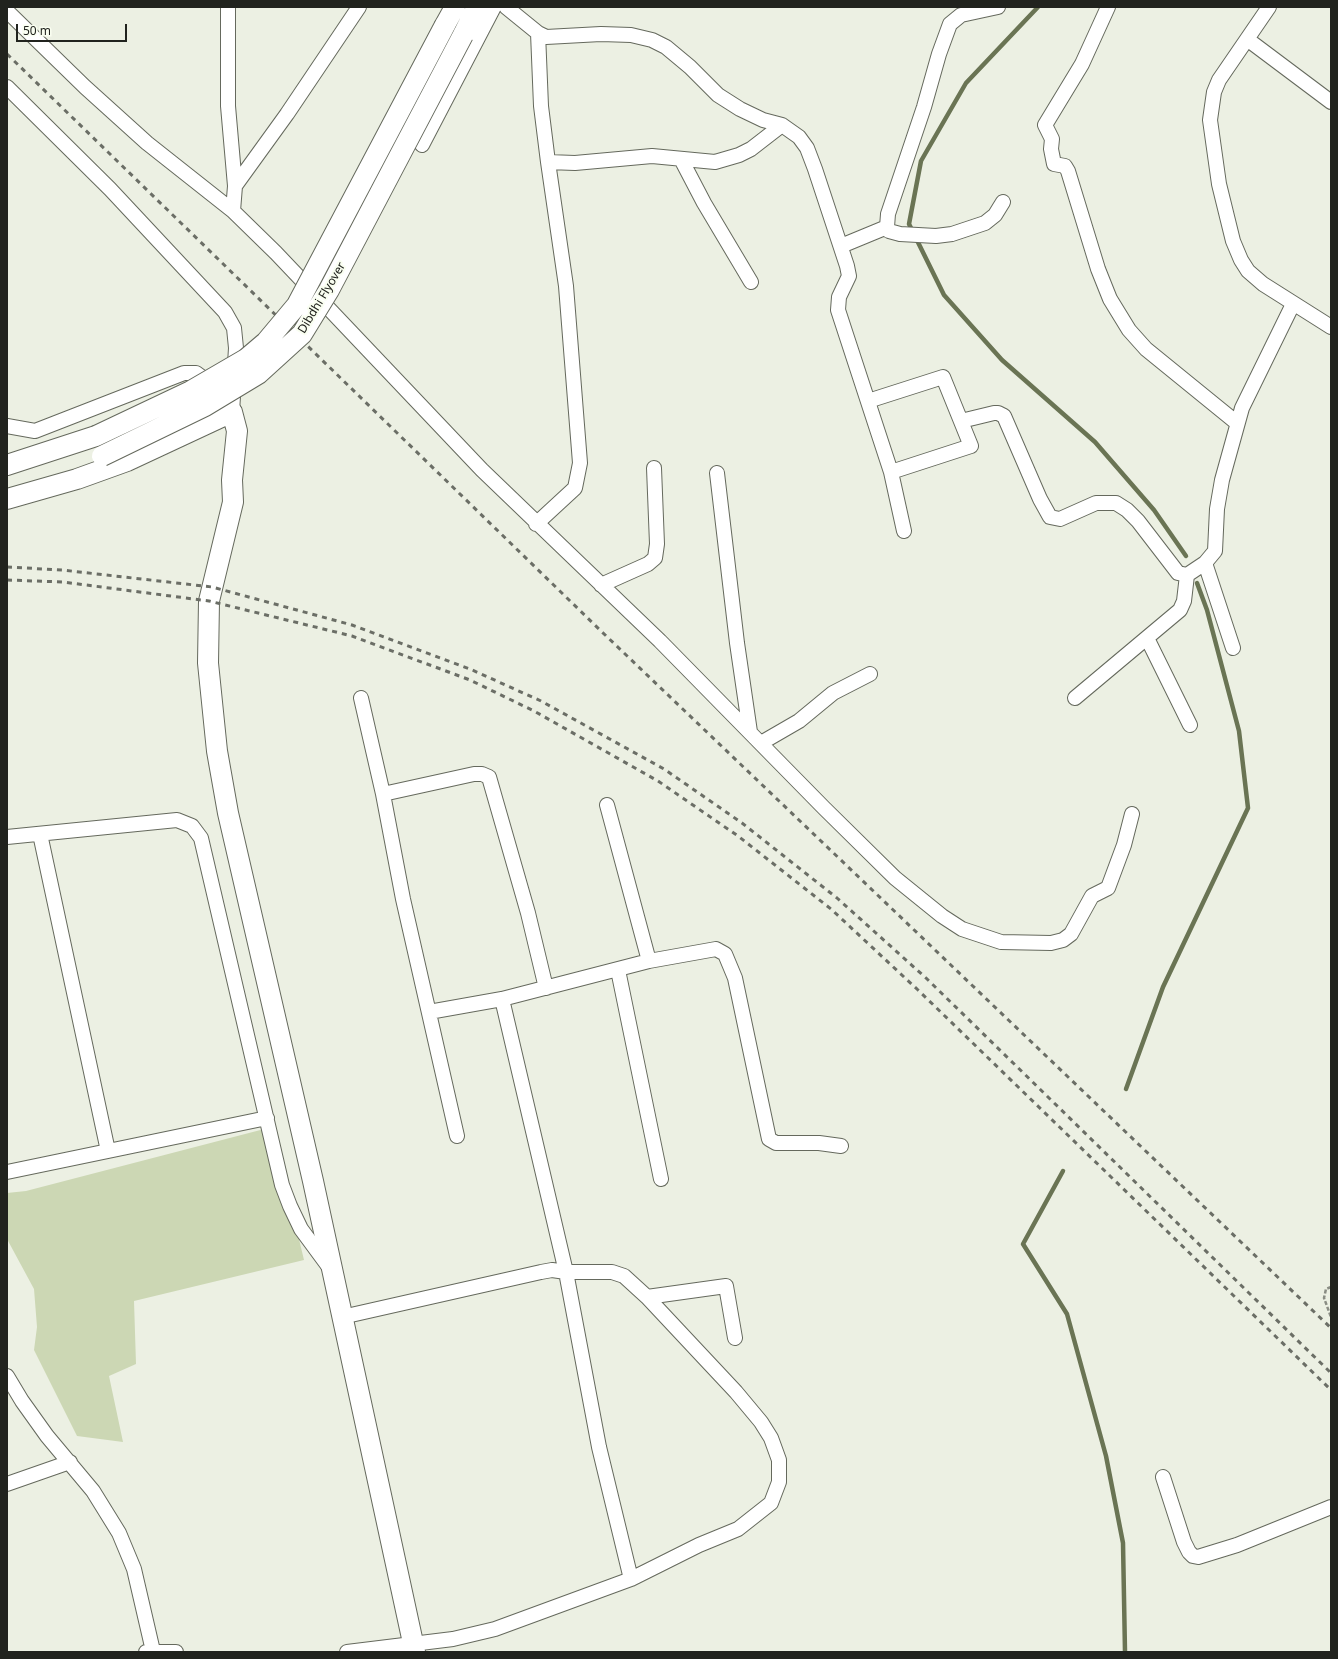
<!DOCTYPE html>
<style>
body{margin:0}
#map{position:relative;width:1338px;height:1659px;overflow:hidden;background:#ecf0e3;font-family:"Noto Sans",sans-serif}
canvas{display:block}
.frame{position:absolute;inset:0;border:8px solid #21231e;pointer-events:none}
.scale{position:absolute;left:16px;top:24px;width:111px;height:18px;box-sizing:border-box;border:2px solid #21231e;border-top:0;padding-left:5px;font-size:12px;line-height:14px;white-space:nowrap;color:#21231e;-webkit-text-stroke:3px #f9fef0;paint-order:stroke}
</style>
<div id="map">
<canvas width="1338" height="1659"></canvas>
<div class="frame"></div>
<div class="scale">50 m</div>
</div>
<script>
const context = document.querySelector('canvas').getContext('2d');
context.lineJoin = 'round';
function fill(path, color) { context.fillStyle = color; context.fill(path, 'evenodd'); }
const poly = rows => new Path2D(rows.map(r => 'M' + r).join(''));
function trace(path, color, width, dash) { context.strokeStyle = color; context.lineWidth = width; context.lineCap = dash ? 'butt' : 'round'; context.setLineDash(dash || []); context.stroke(path); }
function drawText(font, color, halo, rows, align = 'center') {
  context.font = font + ' "Noto Sans",sans-serif'; context.lineWidth = 4; context.setLineDash([]); context.textBaseline = 'middle'; context.strokeStyle = halo; context.fillStyle = color; for (const [text, x, y, turn = 0] of rows) {
    context.save(); context.translate(x, y); context.rotate((+turn || 0) * Math.PI / 180); context.textAlign = isNaN(turn) ? turn : align; if (halo) context.strokeText(text, 0, 0); context.fillText(text, 0, 0); context.restore();
  }
}
fill(poly([
 [272,1127,304,1260,134,1301,136,1364,109,1376,123,1442,77,1436,34,1350,37,1327,34,1289,7,1239,7,1193,26,1191]
]), '#ccd7b4');
trace(poly([
 [1038,7,966,83,921,161,909,224,944,295,1002,360,1095,442,1154,510,1186,556],
 [1126,1089,1163,987,1248,808,1239,731,1207,610,1197,583],
 [1063,1171,1023,1244,1067,1314,1106,1456,1123,1543,1125,1652]
]), '#6a7454', 4.5);
const street = poly([
 [228,7,228,106,235,186,233,211],
 [506,7,538,33,546,37,601,34,631,35,652,40,666,47,690,67,718,95,740,109,763,120,782,125,799,137,807,148,815,169,847,266,849,276,839,297,838,310,891,472,904,531],
 [998,7,961,15,950,24,939,54,924,107,888,214,887,227,889,231,900,234,936,236,952,234,985,223,995,215,1003,202],
 [1108,7,1082,64,1045,125,1052,139,1051,149,1054,164,1065,166,1068,171,1098,269,1110,299,1129,330,1146,349,1237,423],
 [1269,7,1219,80,1214,92,1210,120,1219,184,1233,241,1241,260,1248,271,1263,284,1331,327],
 [7,11,85,87,147,143,233,211,276,253,482,470,660,641,824,808,895,878,942,916,962,929,1001,942,1051,943,1063,940,1071,934,1092,896,1108,888,1124,845,1132,814],
 [1247,39,1331,102],
 [7,87,110,189,225,312,234,328,236,348,232,412],
 [422,145,494,7],
 [681,159,704,203,751,282],
 [548,162,575,163,652,156,715,162,739,155,751,149,782,125],
 [235,186,287,114,359,7],
 [841,246,887,227],
 [868,401,943,377,971,446,891,472],
 [961,421,994,413,998,413,1004,416,1040,499,1050,517,1060,519,1096,503,1116,503,1127,510,1138,521,1178,573,1187,575,1205,563,1215,551,1217,509,1222,480,1242,408,1293,304],
 [7,426,35,431,184,373,196,373,214,386],
 [717,473,737,643,750,732],
 [536,524,575,488,580,463,566,286,548,162,541,106,538,33],
 [1205,563,1233,648],
 [601,585,648,564,655,558,657,544,654,468],
 [1147,638,1190,725],
 [361,698,383,794,403,899,457,1136],
 [1075,698,1180,610,1184,601,1187,575],
 [761,743,799,721,833,693,870,674],
 [383,794,474,774,482,774,489,777,528,913,546,988],
 [607,805,649,961],
 [40,834,108,1151],
 [7,837,177,820,192,826,201,838,282,1185,290,1206,301,1229,329,1267],
 [618,970,661,1179],
 [429,1012,502,999,649,961,716,949,725,954,735,978,769,1139,776,1143,819,1143,841,1146],
 [7,1172,267,1118],
 [647,1297,726,1286,735,1338],
 [342,1317,541,1272,552,1270,566,1272,599,1447,631,1579],
 [7,1376,22,1401,47,1436,93,1491,119,1533,134,1569,153,1651],
 [1163,1477,1184,1542,1189,1552,1193,1556,1198,1557,1237,1545,1331,1507],
 [7,1484,70,1462],
 [146,1652,176,1652],
 [347,1652,453,1639,495,1629,631,1579,699,1545,738,1529,771,1503,779,1482,779,1460,771,1438,761,1422,736,1392,647,1297,624,1276,612,1272,566,1272,502,999]
]);
const secondary = poly([
 [445,25,455,7],
 [463,35,477,7],
 [7,465,96,436],
 [7,499,77,479,127,461,232,412,237,431,232,480,233,502,209,601,208,663,217,751,228,813,313,1181,415,1652]
]);
trace(street, '#65695d', 16);
trace(secondary, '#65695d', 22);
trace(poly([
 [1331,1287,1326,1289,1324,1298,1331,1317]
]), '#8a8d84', 2.5, [4, 2]);
trace(street, '#fff', 14);
trace(secondary, '#fff', 20);
trace(poly([
 [7,54,601,631,1331,1328],
 [7,567,62,570,212,587,352,625,470,669,541,701,664,769,742,823,837,898,926,978,1331,1373],
 [7,580,63,582,209,601,352,636,470,680,534,711,658,781,738,836,831,909,918,990,1331,1390]
]), '#6b6e66', 3, [5, 5]);
const secondaryBridge = poly([
 [96,436,191,391,246,359,266,342,297,305,445,25],
 [102,456,205,406,258,374,302,334,329,290,463,35]
]);
trace(secondaryBridge, '#65695d', 22, []);
trace(secondaryBridge, '#fff', 20);
drawText('12px', '#21231e', '#f9fef0', [
 ["Dibdhi Flyover",322,298,-59]
]);
</script>
